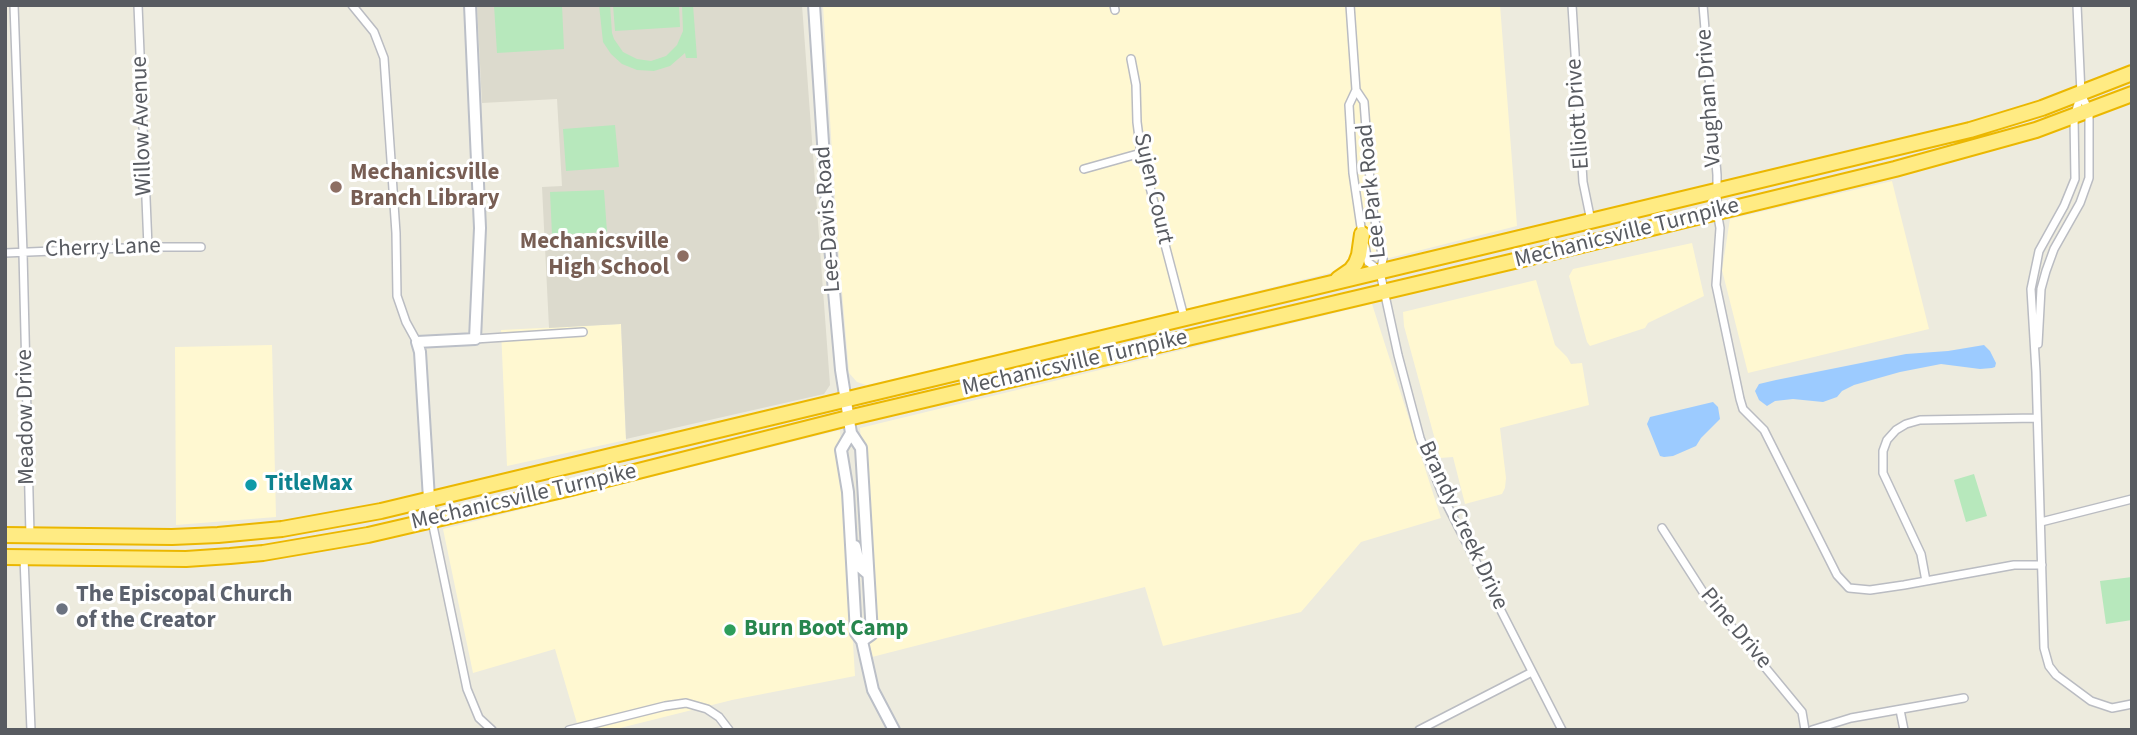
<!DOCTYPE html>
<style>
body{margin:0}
#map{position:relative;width:2137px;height:735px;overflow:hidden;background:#edebde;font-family:"Source Sans 3",sans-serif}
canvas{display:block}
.frame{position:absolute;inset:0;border:7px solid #585b61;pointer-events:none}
</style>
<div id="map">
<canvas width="2137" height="735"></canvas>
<div class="frame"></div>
</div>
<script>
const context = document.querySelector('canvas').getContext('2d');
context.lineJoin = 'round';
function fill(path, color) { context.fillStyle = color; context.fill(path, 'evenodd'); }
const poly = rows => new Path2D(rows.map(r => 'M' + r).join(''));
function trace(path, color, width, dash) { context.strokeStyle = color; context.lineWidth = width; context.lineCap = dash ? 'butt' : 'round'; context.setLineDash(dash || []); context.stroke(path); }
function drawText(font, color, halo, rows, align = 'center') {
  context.font = font + ' "Source Sans 3",sans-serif'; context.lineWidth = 6; context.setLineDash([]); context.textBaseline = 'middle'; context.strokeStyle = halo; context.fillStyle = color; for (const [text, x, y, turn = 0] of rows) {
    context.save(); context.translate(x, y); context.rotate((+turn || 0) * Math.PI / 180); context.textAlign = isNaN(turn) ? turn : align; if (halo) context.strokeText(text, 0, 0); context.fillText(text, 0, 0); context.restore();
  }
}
fill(poly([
 [823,5,1500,5,1517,226,1018,351,866,385,857,382,849,373,837,233],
 [1892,181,1929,329,1748,373,1722,270,1730,219],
 [1692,243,1704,296,1648,323,1645,328,1590,346,1587,342,1569,276,1573,269],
 [1536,280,1555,345,1567,357,1571,364,1582,363,1589,405,1500,428,1506,478,1505,488,1502,494,1465,504,1453,457,1440,458,1404,326,1403,312],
 [1372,304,1441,518,1361,542,1301,612,1163,646,1145,587,872,657,865,618,866,511,860,428],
 [621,324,626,440,507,466,501,330],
 [272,345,276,517,176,525,175,347],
 [840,430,855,676,732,700,612,730,579,730,555,649,473,673,443,529]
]), '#fff8d1');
fill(poly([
 [477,5,802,5,830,385,824,394,626,439,621,324,549,328,542,187,562,186,557,99,482,103]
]), '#dcdacd');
fill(poly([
 [494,5,562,5,564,49,497,53],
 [599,5,610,5,612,33,614,39,623,52,637,59,651,61,666,56,677,45,683,31,682,5,693,5,697,58,686,58,685,53,670,66,654,71,637,70,622,64,611,54,603,42],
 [613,5,679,5,680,27,615,31],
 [615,125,619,167,566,171,563,129],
 [604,190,607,232,552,235,550,192],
 [1974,474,1987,516,1966,522,1954,480],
 [2132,577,2132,620,2106,624,2100,581]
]), '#b7e8bc');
fill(poly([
 [1984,345,1990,351,1996,363,1995,367,1992,368,1980,369,1941,364,1900,372,1854,385,1842,391,1837,397,1823,402,1793,399,1775,401,1767,406,1759,400,1755,391,1759,384,1776,380,1906,354,1948,351],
 [1713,402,1718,407,1720,419,1701,438,1696,446,1673,456,1664,457,1660,456,1647,424,1650,417]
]), '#9ccbff');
const street = poly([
 [14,5,23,253,30,535],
 [138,5,148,247],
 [352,5,374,32,384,58,396,233,397,296,406,322,417,342],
 [1114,5,1115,10],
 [1350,5,1356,90,1364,102,1372,206,1383,259,1380,272,1398,355,1420,438,1445,501,1562,730],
 [1572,5,1583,182,1591,221],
 [1703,5,1717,175,1717,211,1720,228,1716,285,1740,399,1743,409,1764,430,1837,575,1849,588,1870,590,1904,585,2014,565,2042,565],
 [2077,5,2081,94,2074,117,2075,179,2064,206,2039,251,2031,289,2036,372,2044,648,2049,666,2056,675,2091,701,2112,708,2132,704],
 [1131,59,1136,85,1137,122,1141,153,1184,317],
 [1356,90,1349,105,1353,173,1362,234],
 [1084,169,1141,153],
 [1365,246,1368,262,1379,270],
 [5,253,148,247,201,247],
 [475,339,583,332],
 [2038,344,2041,289,2046,271,2054,249,2080,203,2089,178,2089,111,2081,94],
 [432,521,467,689,479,718,492,730],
 [2041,522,2132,499],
 [1662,528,1703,592,1802,712,1805,730],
 [24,558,31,730],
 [1926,581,1921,554,1883,473,1883,451,1887,440,1896,430,1906,424,1920,420,2037,418],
 [1900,710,1904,730],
 [569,730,665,706,686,703,707,709,719,717,729,730],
 [1419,730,1532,672],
 [1812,730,1851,718,1964,698]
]);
const secondary = poly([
 [814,5,829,235,841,370,851,433,861,448,872,634,862,641],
 [851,433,841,450,848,492,856,633,862,641,873,690,894,730],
 [432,521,429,499,420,352,417,342,475,339,480,228,470,5],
 [855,546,860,567,868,574]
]);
const highway = poly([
 [1338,279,1351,270,1356,263,1359,255,1362,234],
 [5,535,172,537,218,535,282,529,381,511,1970,130,2042,108,2132,73],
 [5,557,186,559,230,556,263,553,368,535,571,488,848,418,1561,250,1895,169,2036,130,2132,94]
]);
trace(street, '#babcc2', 10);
trace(secondary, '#bbbfc7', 14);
trace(highway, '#ebb700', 18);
trace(street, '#fff', 7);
trace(secondary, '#fff', 10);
trace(highway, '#ffeb83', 14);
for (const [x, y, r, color] of [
 [336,187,7,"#8d6e63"],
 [683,256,7,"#8d6e63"],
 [251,485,7,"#0f9aa8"],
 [62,609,7,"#6b7280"],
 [730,630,7,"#2e9e5b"]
]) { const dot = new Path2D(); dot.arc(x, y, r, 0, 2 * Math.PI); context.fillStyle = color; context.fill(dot); trace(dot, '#fff', 2.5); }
drawText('23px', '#585b61', '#fff', [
 ["Vaughan Drive",1710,98,-94],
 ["Elliott Drive",1579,114,-94],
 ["Willow Avenue",143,126,-92],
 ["Sujen Court",1152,189,77],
 ["Lee Park Road",1373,191,-96],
 ["Lee-Davis Road",829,219,-94],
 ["Mechanicsville Turnpike",1627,234,-14],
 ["Cherry Lane",103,249,-2],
 ["Mechanicsville Turnpike",1075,364,-13],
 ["Meadow Drive",27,417,-91],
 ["Mechanicsville Turnpike",524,498,-13],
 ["Brandy Creek Drive",1462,526,65],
 ["Pine Drive",1735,629,50]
]);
drawText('bold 23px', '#785e54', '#fff', [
 ["Mechanicsville",350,174],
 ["Branch Library",350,200],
 ["Mechanicsville",669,243,"right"],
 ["High School",669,269,"right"]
], 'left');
drawText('bold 23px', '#0d838f', '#fff', [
 ["TitleMax",265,485]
], 'left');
drawText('bold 23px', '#5b616d', '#fff', [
 ["The Episcopal Church",76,596],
 ["of the Creator",76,622]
], 'left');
drawText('bold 23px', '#27864d', '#fff', [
 ["Burn Boot Camp",744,630]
], 'left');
</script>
